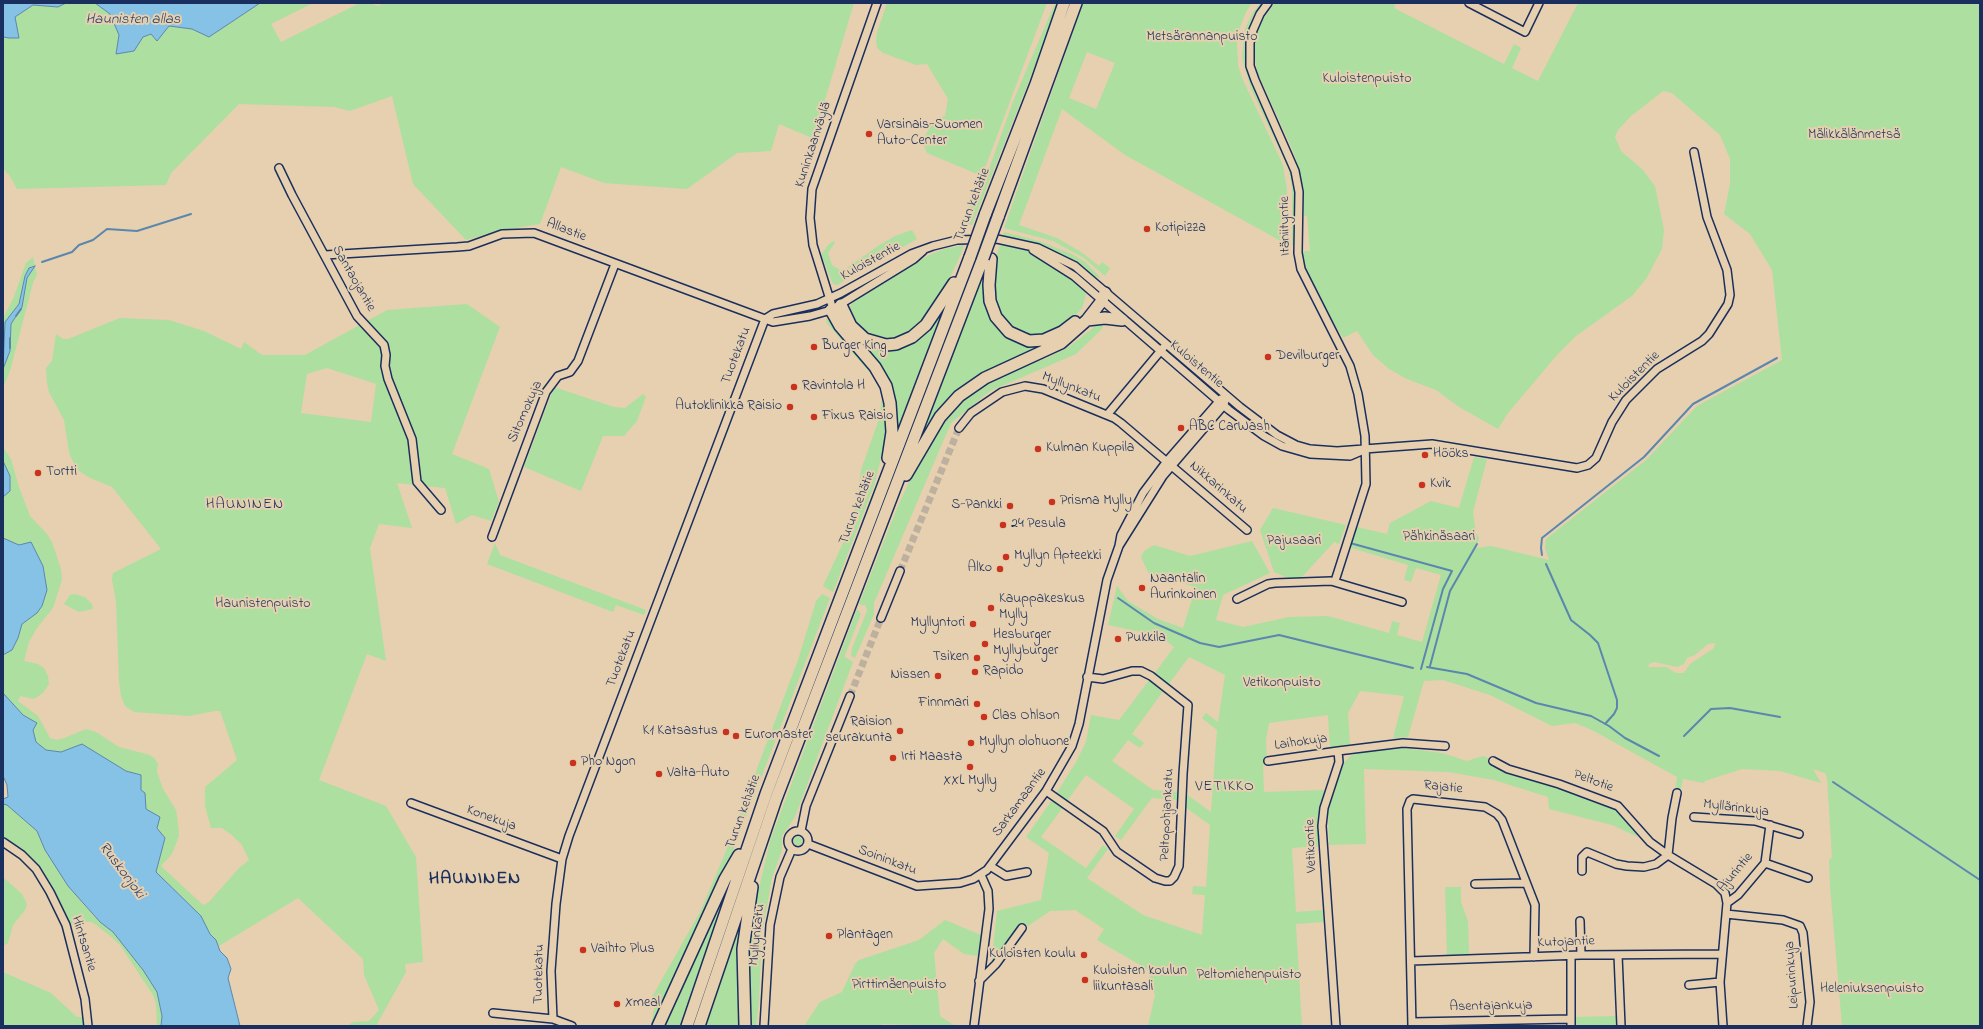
<!DOCTYPE html>
<meta charset="utf-8">
<style>
body{margin:0}
#map{position:relative;width:1983px;height:1029px;overflow:hidden;background:#e6d0af;font-family:"Indie Flower",sans-serif}
canvas{display:block}
.frame{position:absolute;inset:0;border:4px solid #1b2f5e;pointer-events:none}
</style>
<div id="map">
<canvas width="1983" height="1029"></canvas>
<div class="frame"></div>
</div>
<script>
const context = document.querySelector('canvas').getContext('2d');
context.lineJoin = 'round';
function fill(path, color) { context.fillStyle = color; context.fill(path, 'evenodd'); }
const poly = rows => new Path2D(rows.map(r => 'M' + r).join(''));
function trace(path, color, width, dash) { context.strokeStyle = color; context.lineWidth = width; context.lineCap = dash ? 'butt' : 'round'; context.setLineDash(dash || []); context.stroke(path); }
function drawText(font, color, halo, rows, align = 'center') {
  context.font = font + ' "Indie Flower",sans-serif'; context.lineWidth = 4; context.setLineDash([]); context.textBaseline = 'middle'; context.strokeStyle = halo; context.fillStyle = color; for (const [text, x, y, turn = 0] of rows) {
    context.save(); context.translate(x, y); context.rotate((+turn || 0) * Math.PI / 180); context.textAlign = isNaN(turn) ? turn : align; if (halo) context.strokeText(text, 0, 0); context.fillText(text, 0, 0); context.restore();
  }
}
fill(poly([
 [66,3,94,3,110,14,119,35,116,54,134,51,143,37,151,34,157,40,169,26,192,29,209,37,260,3,313,3,271,24,281,42,360,3,373,3,374,5,380,6,381,3,854,3,819,120,817,140,779,124,771,151,737,153,687,189,604,183,561,167,540,224,503,230,466,240,413,184,392,96,350,111,334,107,239,104,171,173,166,185,17,189,9,175,3,169,3,37,9,38,15,17,33,5,58,7],
 [887,3,1047,3,982,176,927,153,922,141,934,120,945,116,948,99,927,64,916,65,883,53,877,48,876,41,877,32],
 [1055,3,1058,3,1044,43,972,225,963,224,962,219,984,183,1014,99],
 [1083,3,1252,3,1246,12,1239,30,1237,44,1238,65,1242,78,1283,165,1287,190,1288,245,1125,155,1062,109,1019,225,1057,238,1081,252,1099,266,1102,262,1110,268,1105,276,1084,258,1053,241,1004,228],
 [1087,52,1115,63,1096,109,1069,98],
 [1260,3,1262,3,1254,15,1246,38,1246,68,1291,169,1294,187,1294,245,1292,245,1292,188,1289,170,1251,89,1242,58,1245,29,1252,14],
 [1275,3,1396,3,1394,8,1504,64,1514,44,1521,48,1512,68,1538,81,1578,3,1980,3,1980,1026,1842,1026,1830,886,1829,860,1832,857,1827,778,1825,773,1813,769,1821,783,1780,771,1742,769,1705,781,1704,783,1683,779,1680,793,1675,792,1677,777,1592,730,1575,723,1552,726,1490,695,1443,680,1424,681,1408,737,1393,738,1404,696,1360,691,1348,713,1350,744,1330,748,1328,715,1269,723,1266,740,1267,764,1263,765,1264,792,1324,790,1318,825,1320,846,1292,848,1296,912,1323,910,1324,922,1296,924,1302,1026,1148,1026,1155,995,1147,969,1097,940,1104,929,1075,910,1050,911,1028,926,1020,926,991,965,997,911,1041,900,1049,853,1026,837,1052,800,1063,807,1041,837,1086,868,1103,845,1108,849,1087,878,1143,915,1202,935,1205,895,1192,894,1193,886,1206,887,1210,825,1185,807,1186,794,1211,812,1217,730,1202,718,1206,713,1218,722,1225,675,1189,657,1168,685,1154,674,1174,647,1160,636,1108,625,1117,586,1128,601,1158,619,1183,628,1196,587,1149,574,1141,557,1144,551,1154,545,1190,556,1252,541,1270,573,1223,595,1216,620,1243,627,1289,617,1328,616,1389,633,1392,621,1400,623,1397,635,1422,642,1441,575,1416,568,1411,582,1404,580,1408,565,1348,547,1357,527,1387,534,1390,523,1431,501,1459,508,1474,457,1487,459,1473,512,1476,533,1479,538,1476,548,1491,546,1549,560,1545,548,1546,539,1646,460,1697,406,1782,360,1772,270,1750,234,1724,214,1730,184,1730,159,1720,135,1672,93,1663,91,1630,117,1618,130,1615,137,1621,151,1642,169,1655,186,1664,230,1662,249,1646,279,1632,296,1576,336,1557,355,1508,413,1498,429,1459,407,1436,390,1407,379,1389,369,1373,355,1357,331,1343,338,1331,319,1304,267,1302,251,1310,251,1307,216,1304,216,1300,172,1293,151,1257,72,1254,50,1256,34,1261,22],
 [1715,643,1714,648,1690,664,1684,673,1676,673,1666,667,1648,667,1649,664,1654,662,1677,667,1684,664,1687,658,1695,655,1708,644],
 [912,230,917,239,837,285,833,284,821,255,829,244,834,241,835,243,828,253,832,265,840,270,844,270,878,246,895,236],
 [1004,232,1039,241,1072,254,1085,262,1101,278,1095,277,1080,265,1053,250,1003,237],
 [964,245,960,256,936,307,911,334,886,342,860,333,849,313,850,306,854,301,929,255,944,249],
 [1000,245,1025,250,1037,255,1076,281,1085,291,1086,295,1082,308,1074,317,1050,335,1028,337,1014,332,996,308,993,298,995,260],
 [33,257,35,266,29,268,25,276,19,304,5,323,4,331,5,343,3,349,3,318,13,299,26,263],
 [986,265,986,279,1010,336,1065,336,984,376,915,450],
 [35,267,37,274,33,283,10,371,3,388,3,368,10,351,11,324,22,307,27,278],
 [467,304,500,327,452,454,489,469,499,502,491,521,472,515,456,524,445,488,397,483,412,528,379,524,370,548,386,661,367,654,319,780,386,806,416,857,423,962,405,964,406,972,376,1026,347,1026,353,1022,369,1021,379,1010,364,975,363,959,298,898,219,946,216,940,206,928,201,916,156,872,165,838,146,809,145,793,140,790,141,775,126,772,82,745,61,752,46,750,36,742,33,730,36,723,23,715,3,693,3,655,12,650,18,638,22,624,37,613,42,606,19,545,3,538,3,497,10,491,10,476,3,461,3,447,11,459,19,487,30,516,47,534,52,542,61,569,62,580,53,608,37,628,29,642,24,661,38,664,44,668,48,676,49,684,43,693,34,699,20,696,18,701,38,716,50,738,57,740,64,738,86,729,96,732,119,747,150,755,155,759,158,764,157,772,163,789,176,810,178,823,179,836,172,854,161,866,203,905,209,902,239,868,249,860,242,845,233,836,222,828,211,828,205,806,205,787,237,760,220,711,215,711,189,716,134,712,125,706,121,696,119,681,116,602,112,579,113,573,161,549,112,487,90,478,79,471,73,462,69,452,64,420,49,392,47,383,46,368,52,361,56,334,63,339,68,339,120,318,169,320,204,331,241,349,244,342,262,355,305,355,387,310],
 [327,368,376,384,371,422,301,413,307,374],
 [945,307,932,343,896,435,895,411,843,322,890,347],
 [826,319,834,323,871,366,883,388,887,434,874,486,833,592,823,586,843,543,856,505,861,470,879,419,882,398,877,381,826,322],
 [1098,324,1102,324,1103,328,1076,354,990,391,951,423,874,603,874,614,855,658,851,656,852,648,867,611,866,606,859,604,898,506,916,467,949,411,975,389,996,378,1049,357,1070,346],
 [554,387,614,407,625,408,643,394,646,397,637,421,624,436,603,436,581,491,524,467],
 [1273,508,1346,525,1339,544,1334,542,1301,578,1288,578,1274,572,1260,530],
 [495,543,500,555,646,610,644,615,616,605,613,612,487,564],
 [74,594,85,597,92,604,93,609,79,612,64,604,70,595],
 [822,594,830,598,730,859,654,1026,651,1026,654,1009,651,1001,652,997,700,912,724,856,798,660,816,601],
 [857,609,861,614,845,655,845,657,853,662,795,817,782,836,782,850,772,878,762,933,759,1001,756,1026,749,1026,747,965,751,922,770,841],
 [1150,679,1164,690,1132,734,1144,743,1140,748,1128,740,1112,761,1153,790,1179,792,1178,800,1152,798,1121,840,1115,836,1134,809,1086,775,1067,801,1056,794,1076,762,1086,742,1091,715,1119,720],
 [1385,748,1403,748,1442,753,1467,761,1483,756,1487,757,1490,765,1509,774,1566,789,1617,809,1624,815,1638,837,1612,825,1549,809,1548,797,1494,780,1448,772,1364,769,1366,844,1329,845,1328,810,1338,774,1343,764,1349,757,1357,753],
 [3,804,7,805,37,831,45,850,68,886,99,922,113,932,143,970,157,992,162,1016,161,1026,157,1026,156,1004,153,995,120,945,109,935,92,922,84,922,69,925,42,870,3,838],
 '793.5 841a4.5 4.5 0 1 1 9 0a4.5 4.5 0 1 1-9 0Z',
 [3,877,22,894,27,904,25,910,13,925,8,943,3,946],
 [730,881,682,1026,661,1026],
 [1445,887,1461,887,1461,902,1468,921,1469,955,1447,955],
 [743,917,741,1026,705,1026,741,919],
 [945,920,981,935,978,956,964,954,943,939,934,953,940,1016,955,1026,882,1024,880,1026,804,1026,820,1002,842,992,855,964,859,960,919,940],
 [3,972,51,993,77,1017,85,1017,86,1026,3,1026],
 [1617,1016,1617,1026,1574,1026,1574,1017]
]), '#addfa0');
const water = poly([
 [3,3,66,3,58,7,33,5,15,17,19,38,9,38,3,37,3,3],
 [95,3,260,3,209,37,192,29,169,26,157,41,151,34,143,37,134,51,116,54,119,35,110,14,95,3],
 [35,266,27,278,22,307,11,324,10,351,3,369,5,322,19,304,25,276,29,268,35,266],
 [3,461,10,476,10,491,3,497,3,461],
 [3,538,19,545,31,542,43,566,47,590,42,606,37,613,22,624,18,638,12,650,3,655,3,538],
 [3,693,23,715,37,723,33,730,36,742,46,750,61,752,82,744,126,771,141,775,141,790,145,793,146,809,160,817,157,828,165,838,156,872,201,916,210,934,216,940,220,951,227,958,231,969,228,978,240,1026,161,1026,162,1016,157,992,143,970,113,932,100,922,68,886,45,850,37,831,7,805,3,804,3,799,8,797,7,785,3,776,3,693]
]);
fill(water, '#85c2e5');
trace(water, '#5b87af', 1);
trace(poly([
 [42,262,72,252,79,245,93,240,107,229,137,231,191,214],
 [16,316,21,309],
 [10,348,10,338],
 [1350,543,1452,571,1443,589,1421,669],
 [1542,555,1541,548,1542,538,1644,457,1693,404,1777,358],
 [1546,564,1571,620,1590,635,1598,643,1617,700,1617,708,1614,714,1605,724],
 [1118,598,1154,623,1200,643,1219,647,1279,635,1413,668],
 [1430,666,1450,591,1477,544],
 [1427,667,1467,674,1536,703,1591,716,1609,726,1625,738,1659,756],
 [1684,736,1711,709,1730,708,1780,717],
 [1833,782,1980,880]
]), '#5b87af', 2);
trace(poly([
 [900,571,959,428],
 [850,696,881,618]
]), '#bdb09f', 7, [7, 3.5]);
const minor = poly([
 [1268,3,1260,14,1253,30,1250,43,1250,66,1255,80,1295,171,1299,192,1298,253,1301,269,1350,366,1358,394,1365,436,1366,484,1335,581],
 [1469,3,1525,32,1539,3],
 [279,168,292,195,357,316,384,345,386,355,385,366,388,379,412,439,417,482,441,510],
 [1033,250,1074,276,1229,410,1264,436,1282,446,1310,454,1350,456,1364,450],
 [325,255,457,247,469,246,502,234,534,233,773,322,810,316,831,310,914,259,923,251],
 [831,303,813,245,810,218,812,189,877,3],
 [765,319,773,314,817,304,841,293,911,254,933,246,957,240,997,239,1038,248,1075,266,1240,407,1277,435,1296,445,1310,449,1337,451,1432,444,1577,468,1588,465,1596,458,1612,422,1626,400,1657,369,1702,341,1709,334,1728,304,1730,295,1727,270,1707,217,1694,152],
 [1107,415,1163,348],
 [959,428,971,413,1002,392,1025,386,1043,389,1114,418,1121,423,1247,530],
 [492,537,546,392,558,376,570,372,578,361,615,264],
 [1119,546,1121,535,1143,493,1167,461,1221,399],
 [1237,599,1268,584,1275,583,1331,581,1402,602],
 [881,618,900,571],
 [1268,761,1338,751],
 [1493,761,1508,769,1559,784,1618,806,1650,842,1668,855,1716,884,1725,893,1727,903],
 [1046,791,1103,831,1117,852,1155,878,1165,881,1170,881,1174,877,1179,866,1183,774,1188,705,1151,676,1141,671,1132,671,1103,679,1087,677],
 [411,803,562,859],
 [1694,817,1755,821,1799,834],
 '788 841a10 10 0 1 1 20 0a10 10 0 1 1-20 0Z',
 [801,831,806,806,850,696],
 [3,842,22,855,36,869,50,892,66,925,85,999,88,1026],
 [808,844,917,886,960,883,973,879,987,870,1046,791,1072,746,1079,724,1107,580,1119,546,1163,476,1224,405,1226,396],
 [1765,863,1808,878],
 [990,866,1006,876,1027,872],
 [1582,871,1582,857,1587,852,1616,864,1627,866,1644,867,1656,864,1668,855,1672,818,1677,793],
 [1475,884,1525,883],
 [1726,914,1783,920,1800,926,1803,933,1810,1002,1807,1026],
 [1580,921,1581,955],
 [1618,955,1621,1026],
 [1571,956,1571,1026],
 [1411,961,1581,955,1721,954],
 [979,981,996,964,1022,928],
 [1689,985,1720,982],
 [493,1013,553,1019,572,1026],
 [553,1019,551,971,556,904,562,859,569,836,765,319],
 [1412,1022,1571,1019],
 [764,1026,770,925,780,877,792,849],
 [974,1026,989,909,988,891,981,875],
 [1336,1026,1322,826,1324,808,1339,762,1338,751,1403,743,1445,746],
 [1412,1026,1407,809,1410,801,1413,799,1485,807,1497,814,1502,820,1535,905,1534,957],
 [1723,1026,1720,982,1727,903,1738,895,1765,863,1770,825]
]);
const highway = poly([
 [985,215,1036,84,1064,3],
 [998,217,1076,3],
 [991,259,989,285,990,301,996,317,1009,332,1029,341,1044,340,1062,332,1075,322],
 [841,305,851,326,865,339,886,345,896,344,912,337,926,325,954,283],
 [831,310,840,326,875,367,886,386,890,403,892,432,888,458],
 [1087,320,1105,318,1122,320],
 [906,475,940,417,959,396,985,378,1061,343,1087,320,1101,302,1105,293],
 [658,1026,725,879,739,855],
 [687,1026,766,794,970,257],
 [699,1026,776,799,983,258],
 [745,1026,743,949,752,887]
]);
trace(minor, '#1b2f5e', 10);
trace(highway, '#1b2f5e', 14);
trace(minor, '#e6d0af', 7);
trace(highway, '#e6d0af', 11);
const highwayBridge = poly([
 [970,257,985,215],
 [983,258,998,217]
]);
trace(highwayBridge, '#1b2f5e', 14, []);
trace(highwayBridge, '#e6d0af', 11);
for (const [x, y, r, color] of [
 [869,134,4,"#c8321e"],
 [1147,229,4,"#c8321e"],
 [814,347,4,"#c8321e"],
 [1268,357,4,"#c8321e"],
 [794,387,4,"#c8321e"],
 [790,407,4,"#c8321e"],
 [814,417,4,"#c8321e"],
 [1181,428,4,"#c8321e"],
 [1038,449,4,"#c8321e"],
 [1425,455,4,"#c8321e"],
 [38,473,4,"#c8321e"],
 [1422,485,4,"#c8321e"],
 [1052,502,4,"#c8321e"],
 [1010,506,4,"#c8321e"],
 [1003,525,4,"#c8321e"],
 [1006,557,4,"#c8321e"],
 [1000,569,4,"#c8321e"],
 [1142,588,4,"#c8321e"],
 [991,608,4,"#c8321e"],
 [973,624,4,"#c8321e"],
 [1118,639,4,"#c8321e"],
 [985,644,4,"#c8321e"],
 [977,658,4,"#c8321e"],
 [975,672,4,"#c8321e"],
 [938,676,4,"#c8321e"],
 [977,704,4,"#c8321e"],
 [984,717,4,"#c8321e"],
 [900,731,4,"#c8321e"],
 [726,732,4,"#c8321e"],
 [736,736,4,"#c8321e"],
 [971,743,4,"#c8321e"],
 [893,758,4,"#c8321e"],
 [573,763,4,"#c8321e"],
 [970,767,4,"#c8321e"],
 [659,774,4,"#c8321e"],
 [829,936,4,"#c8321e"],
 [583,950,4,"#c8321e"],
 [1084,955,4,"#c8321e"],
 [1085,980,4,"#c8321e"],
 [617,1004,4,"#c8321e"]
]) { const dot = new Path2D(); dot.arc(x, y, r, 0, 2 * Math.PI); context.fillStyle = color; context.fill(dot); trace(dot, '#e6d0af', 1.5); }
drawText('14px', '#2a4165', '#e6d0af', [
 ["Metsärannanpuisto",1202,38],
 ["Kuloistenpuisto",1367,80],
 ["Mälikkälänmetsä",1854,136],
 ["Pähkinäsaari",1439,538],
 ["Pajusaari",1294,542],
 ["Haunistenpuisto",263,605],
 ["Vetikonpuisto",1282,684],
 ["Peltomiehenpuisto",1249,976],
 ["Pirttimäenpuisto",899,986],
 ["Heleniuksenpuisto",1872,990]
]);
drawText('14px', '#1b2f5e', '#e6d0af', [
 ["Varsinais-Suomen",877,126],
 ["Auto-Center",877,142],
 ["Kotipizza",1155,229],
 ["Burger King",822,347],
 ["Devilburger",1276,357],
 ["Ravintola H",802,387],
 ["Autoklinikka Raisio",782,407,"right"],
 ["Fixus Raisio",822,417],
 ["ABC CarWash",1189,428],
 ["Kulman Kuppila",1046,449],
 ["Hööks",1433,455],
 ["Tortti",46,473],
 ["Kvik",1430,485],
 ["Prisma Mylly",1060,502],
 ["S-Pankki",1002,506,"right"],
 ["24 Pesula",1011,525],
 ["Myllyn Apteekki",1014,557],
 ["Alko",992,569,"right"],
 ["Naantalin",1150,580],
 ["Aurinkoinen",1150,596],
 ["Kauppakeskus",999,600],
 ["Mylly",999,616],
 ["Myllyntori",965,624,"right"],
 ["Hesburger",993,636],
 ["Myllyburger",993,652],
 ["Pukkila",1126,639],
 ["Tsiken",969,658,"right"],
 ["Rapido",983,672],
 ["Nissen",930,676,"right"],
 ["Finnmari",969,704,"right"],
 ["Clas Ohlson",992,717],
 ["Raision",892,723,"right"],
 ["seurakunta",892,739,"right"],
 ["K1 Katsastus",718,732,"right"],
 ["Euromaster",744,736],
 ["Myllyn olohuone",979,743],
 ["Irti Maasta",901,758],
 ["Pho Ngon",581,763],
 ["Valta-Auto",667,774],
 ["XXL Mylly",970,782,"center"],
 ["Plantagen",837,936],
 ["Vaihto Plus",591,950],
 ["Kuloisten koulu",1076,955,"right"],
 ["Kuloisten koulun",1093,972],
 ["liikuntasali",1093,988],
 ["Xmeal",625,1004]
], 'left');
drawText('14px', '#1b2f5e', '#e6d0af', [
 ["Kuninkaanväylä",814,145,-72],
 ["Turun kehätie",973,205,-69],
 ["Itäniityntie",1286,226,-91],
 ["Allastie",566,231,21],
 ["Kuloistentie",871,262,-29],
 ["Santaojantie",353,279,60],
 ["Tuotekatu",737,356,-69],
 ["Kuloistentie",1196,365,40],
 ["Kuloistentie",1635,377,-45],
 ["Myllynkatu",1071,388,21],
 ["Sitomokuja",526,412,-66],
 ["Nikkarinkatu",1218,488,41],
 ["Turun kehätie",858,508,-69],
 ["Tuotekatu",622,659,-69],
 ["Laihokuja",1301,743,-8],
 ["Peltotie",1593,782,20],
 ["Rajatie",1443,788,6],
 ["Sarkamaantie",1020,803,-54],
 ["Myllärinkuja",1736,809,7],
 ["Turun kehätie",744,812,-70],
 ["Peltopohjankatu",1168,815,-87],
 ["Konekuja",491,819,20],
 ["Vetikontie",1312,846,-92],
 ["Soininkatu",887,861,21],
 ["Ajurintie",1736,873,-50],
 ["Myllynkatu",758,935,-84],
 ["Kutojantie",1566,943,-2],
 ["Hintsantie",83,944,73],
 ["Tuotekatu",540,974,-89],
 ["Leipurinkuja",1793,975,-94],
 ["Asentajankuja",1491,1007,-1]
]);
drawText('italic 15px', '#263e6c', '#e6d0af', [
 ["Haunisten allas",133,21],
 ["Ruskonjoki",121,871,53]
]);
context.letterSpacing = '1px';
drawText('15px', '#1b2f5e', '#e6d0af', [
 ["HAUNINEN",245,506],
 ["VETIKKO",1225,788]
]);
context.letterSpacing = '0px';
context.letterSpacing = '1px';
drawText('bold 18px', '#1b2f5e', '#e6d0af', [
 ["HAUNINEN",475,880]
]);
context.letterSpacing = '0px';
</script>
